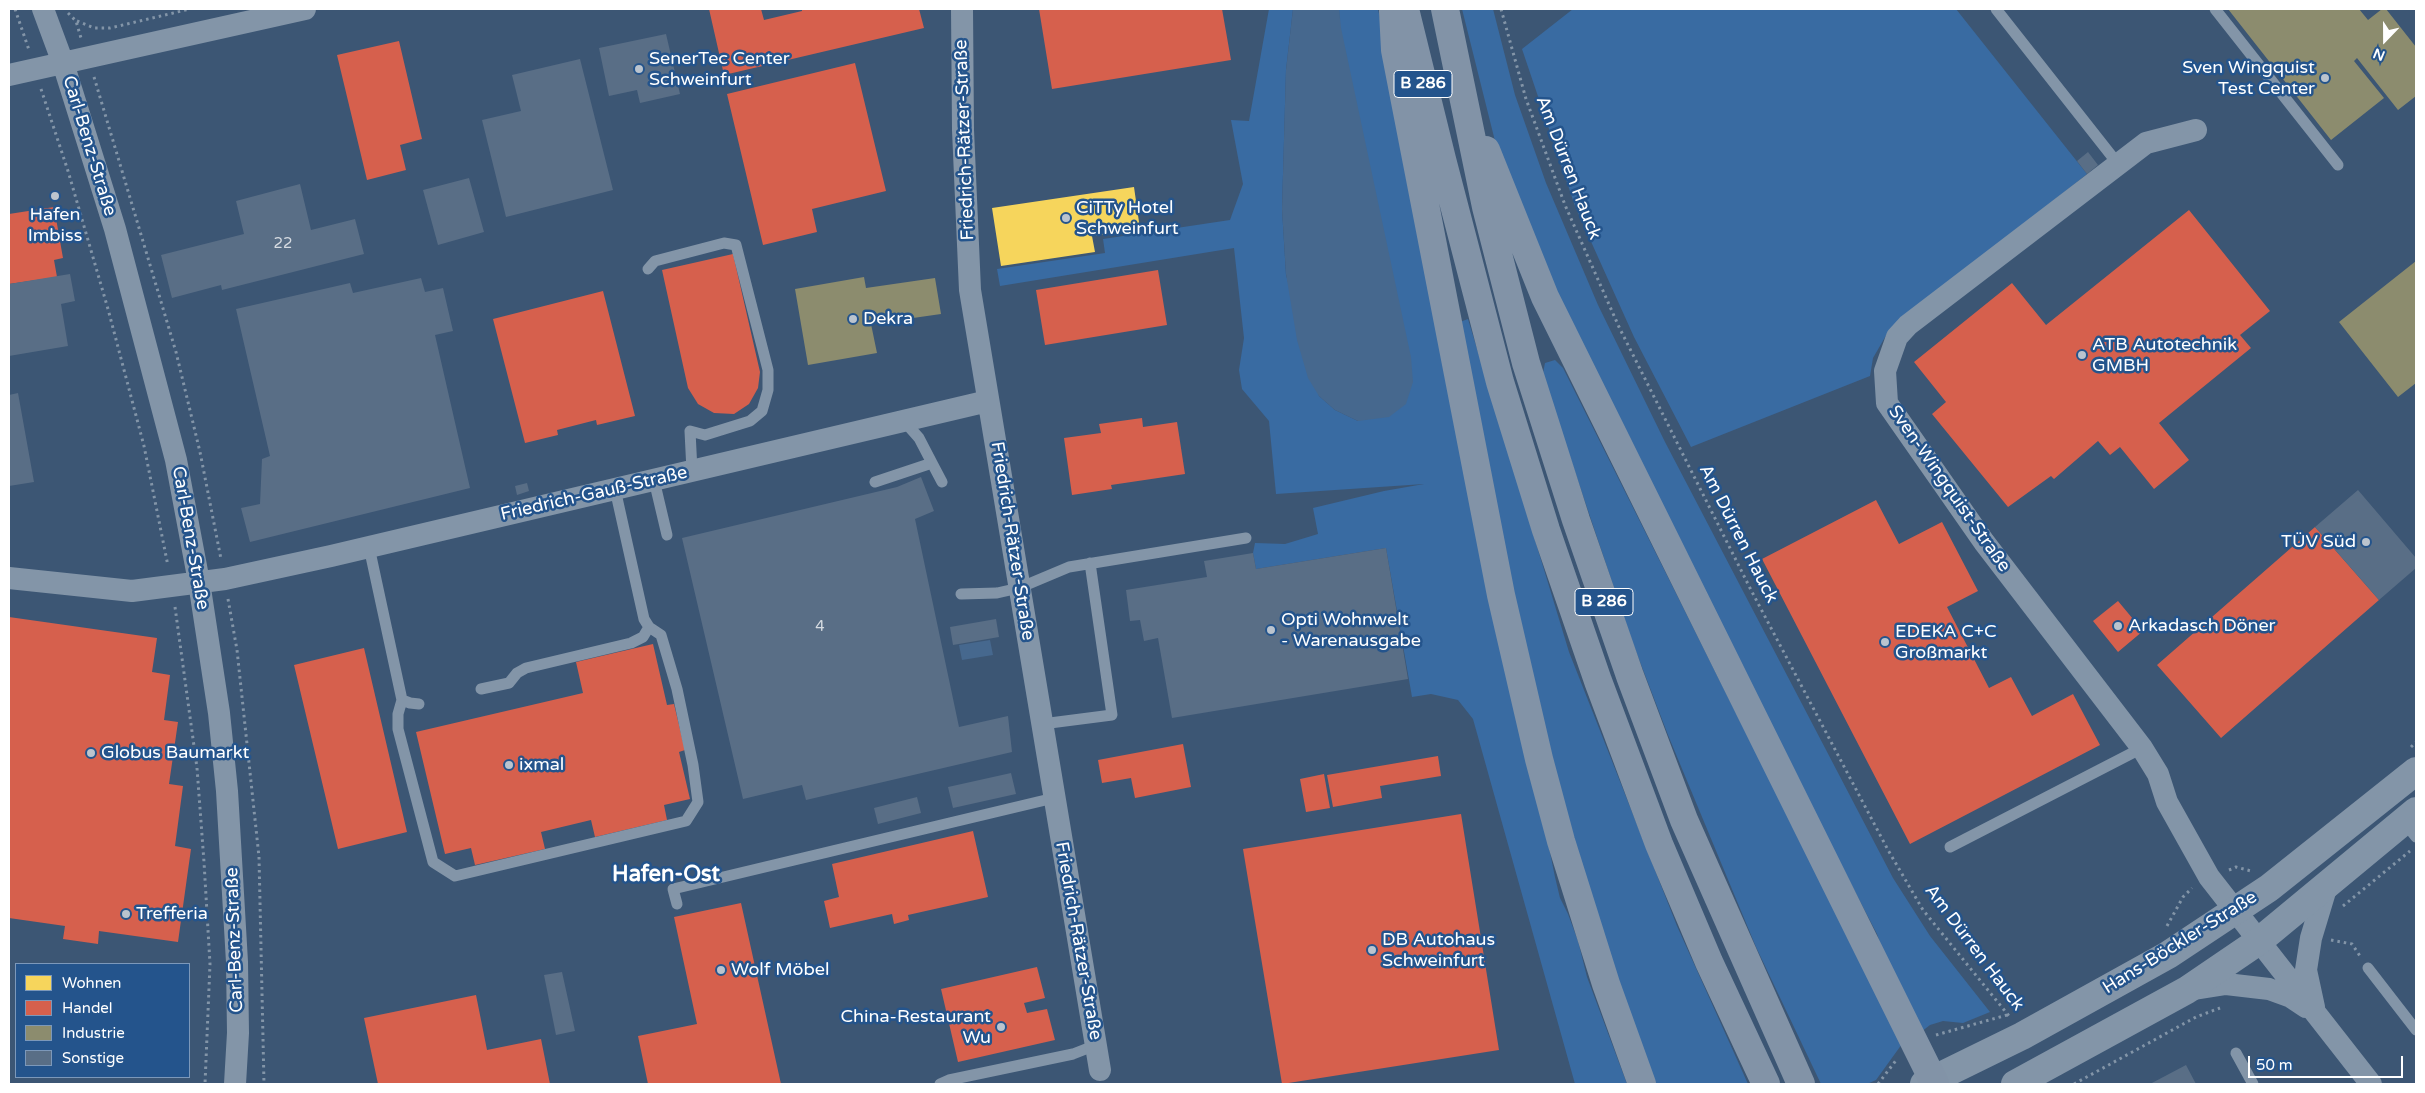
<!DOCTYPE html>
<meta charset="utf-8">
<style>
body{margin:0}
#map{position:relative;width:2425px;height:1093px;overflow:hidden;background:#3c5674;font-family:"Varela Round",sans-serif}
canvas{display:block}
.frame{position:absolute;inset:0;border:10px solid #fff;pointer-events:none}
.legend{position:absolute;left:15px;top:963px;width:175px;height:115px;box-sizing:border-box;background:#24548c;border:1px solid #7c98ba;margin:0;padding:6px 9px;list-style:none;font-size:15px;color:#fff}
.legend li{display:flex;align-items:center;gap:10px;height:25px}
.legend b{width:25px;border:1px solid #7c98ba}
.north{position:absolute;left:2360px;top:15px;width:50px;height:50px;-webkit-text-stroke:4px #24548c;paint-order:stroke;rotate:202deg;font-size:14px;font-weight:700;line-height:20px;text-align:center;color:#fff}
.north::after{content:'';display:block;margin:auto;width:18px;height:22px;background:#fff;clip-path:polygon(50% 0,100% 100%,50% 72%,0 100%)}
.scale{position:absolute;left:2248px;top:1056px;width:155px;height:22px;box-sizing:border-box;border:2px solid #fff;border-top:0;padding-left:6px;font-size:15px;line-height:18px;white-space:nowrap;color:#fff;-webkit-text-stroke:4px #24548c;paint-order:stroke}
</style>
<div id="map">
<canvas width="2425" height="1093"></canvas>
<div class="frame"></div>
<ul class="legend">
<li><b style="height:14px;background:#f6d55c"></b>Wohnen</li>
<li><b style="height:14px;background:#d6604d"></b>Handel</li>
<li><b style="height:14px;background:#8c8c6e"></b>Industrie</li>
<li><b style="height:14px;background:#596e86"></b>Sonstige</li>
</ul>
<div class="north">N</div>
<div class="scale">50 m</div>
</div>
<script>
const context = document.querySelector('canvas').getContext('2d');
context.lineJoin = 'round';
function fill(path, color) { context.fillStyle = color; context.fill(path, 'evenodd'); }
const poly = rows => new Path2D(rows.map(r => 'M' + r).join(''));
function trace(path, color, width, dash) { context.strokeStyle = color; context.lineWidth = width; context.lineCap = dash ? 'butt' : 'round'; context.setLineDash(dash || []); context.stroke(path); }
function drawText(font, color, halo, rows, align = 'center') {
  context.font = font + ' "Varela Round",sans-serif'; context.lineWidth = 5; context.setLineDash([]); context.textBaseline = 'middle'; context.strokeStyle = halo; context.fillStyle = color; for (const [text, x, y, turn = 0] of rows) {
    context.save(); context.translate(x, y); context.rotate((+turn || 0) * Math.PI / 180); context.textAlign = isNaN(turn) ? turn : align; if (halo) context.strokeText(text, 0, 0); context.fillText(text, 0, 0); context.restore();
  }
}
fill(poly([
 [1269,9,1293,9,1286,70,1282,209,1286,275,1319,396,1335,410,1358,421,1339,9,1378,9,1555,877,1560,898,1568,914,1578,941,1587,977,1627,1084,1575,1084,1473,719,1458,700,1431,694,1412,697,1386,548,1256,569,1253,553,1255,543,1285,544,1318,534,1313,508,1384,491,1424,484,1276,494,1269,421,1242,389,1239,370,1244,338,1234,248,1000,286,997,269,1105,253,1103,239,1230,220,1243,184,1231,120,1249,121],
 [1462,9,1493,9,1515,95,1546,183,1598,305,1665,442,1893,878,1930,936,1990,1012,1963,1023,1943,1021,1930,1025,1921,1032,1893,981,1877,934,1610,419,1497,149],
 [1573,9,1956,9,2087,174,1888,332,1873,358,1870,376,1691,447,1634,337,1575,206,1522,49],
 [1468,319,1569,652,1677,926,1748,1084,1654,1084,1578,867,1520,628,1457,323],
 [1555,360,1563,368,1902,1044,1876,1080,1867,1084,1821,1084,1756,947,1668,735,1632,641,1545,383,1543,373,1545,363]
]), '#396ba2');
fill(poly([
 [1293,9,1339,9,1341,28,1411,357,1413,382,1406,404,1389,417,1358,421,1335,410,1319,396,1308,378,1297,340,1286,274,1282,209,1286,70],
 [990,640,993,655,962,660,959,645]
]), '#46688e');
fill(poly([
 [1134,187,1140,229,1092,236,1095,252,1001,266,992,208]
]), '#f6d55c');
fill(poly([
 [709,9,761,9,764,20,802,11,802,9,919,9,924,28,724,75],
 [1039,9,1222,9,1231,60,1052,89],
 [399,41,422,139,400,145,406,170,367,180,337,55],
 [855,63,886,191,812,209,817,232,763,245,727,94],
 [54,207,63,258,54,260,57,277,9,284,9,214],
 [2189,210,2270,311,2240,335,2251,348,2159,423,2189,460,2154,489,2120,447,2110,455,2098,441,2054,479,2051,476,2008,507,1932,414,1946,402,1914,362,2012,283,2046,325],
 [733,254,760,372,758,388,749,404,734,414,714,413,698,404,688,388,662,270],
 [1158,270,1167,325,1045,345,1036,290],
 [603,291,635,416,597,425,596,420,557,430,558,435,525,443,493,319],
 [1142,418,1143,427,1177,422,1185,474,1111,485,1112,489,1072,495,1064,438,1101,433,1099,424],
 [1876,500,1899,544,1942,522,1978,591,1947,607,1989,688,2011,677,2032,716,2073,694,2100,745,1910,844,1762,559],
 [2315,527,2379,600,2221,738,2157,665],
 [2118,601,2143,631,2118,652,2093,621],
 [9,617,157,638,152,672,170,675,164,720,178,722,169,784,183,786,175,846,191,849,178,942,99,931,98,944,63,939,65,926,9,918],
 [653,644,667,705,674,704,685,750,679,752,690,799,664,805,667,820,595,837,591,820,541,832,545,849,475,865,471,848,445,854,416,732,583,693,576,662],
 [364,648,407,832,338,849,294,665],
 [1183,744,1191,787,1135,798,1131,778,1102,783,1098,760],
 [1438,756,1441,776,1380,786,1382,798,1333,807,1327,775],
 [1324,774,1330,808,1306,812,1300,779],
 [1461,814,1499,1050,1282,1084,1243,849],
 [973,831,988,897,908,915,909,920,894,924,892,914,830,928,824,901,839,897,832,864],
 [741,903,781,1084,648,1084,638,1036,697,1024,674,917],
 [1037,967,1045,998,1024,1003,1027,1013,1047,1009,1055,1040,958,1062,941,989],
 [476,995,487,1050,541,1039,550,1084,378,1084,364,1018]
]), '#d6604d');
fill(poly([
 [2228,9,2359,9,2368,20,2382,9,2386,9,2416,47,2416,96,2398,110,2357,58,2354,61,2384,98,2331,140],
 [2416,261,2416,383,2398,397,2339,322],
 [864,277,866,288,935,278,941,314,871,324,877,353,808,365,795,289]
]), '#8c8c6e');
fill(poly([
 [666,34,680,94,640,103,637,90,609,96,599,48],
 [580,59,613,190,506,217,482,120,521,111,512,75],
 [2088,152,2098,165,2087,174,2077,161],
 [469,178,484,232,438,245,423,190],
 [300,184,311,230,355,219,364,254,222,290,221,285,172,298,161,255,244,234,236,201],
 [70,274,75,301,61,304,68,346,9,356,9,284],
 [421,278,425,292,443,288,453,331,435,335,470,488,250,542,241,508,260,504,262,459,270,456,236,309,350,283,353,293],
 [18,393,34,482,9,486,9,395],
 [921,477,934,511,915,519,959,727,1008,716,1012,752,806,800,802,785,743,799,682,538,897,487],
 [527,483,529,491,517,495,515,486],
 [2358,490,2416,558,2416,568,2379,600,2315,527],
 [1386,548,1408,679,1172,718,1158,638,1144,641,1140,620,1130,621,1126,590,1207,577,1204,561,1253,553,1256,569],
 [996,619,999,637,953,645,950,627],
 [1011,773,1016,794,953,808,948,787],
 [917,797,921,813,878,824,874,808],
 [562,972,575,1031,556,1035,544,975],
 [2186,1065,2196,1084,2150,1084]
]), '#596e86');
trace(poly([
 [15,9,29,50],
 [1501,9,1526,99,1565,205,1619,327,1751,590,1888,850,1923,910,2009,1016],
 [68,13,76,21,81,38],
 [77,21,94,28,110,28,190,9],
 [94,77,176,352,200,452,221,559],
 [41,89,68,171,108,309,144,446,168,566],
 [228,599,237,650,259,857,264,1084],
 [175,607,197,768,204,862,210,964,205,1084],
 [2411,747,2416,742],
 [2229,870,2236,867,2251,871],
 [2343,906,2410,851],
 [2167,926,2183,897,2192,888],
 [2331,940,2352,944,2360,956],
 [1936,1035,2007,1015],
 [1878,1084,1897,1059],
 [2074,1084,2196,1017,2220,1008]
]), '#8395a8', 3, [2.5, 4]);
trace(poly([
 [1996,9,2118,164],
 [2215,9,2338,165],
 [648,269,655,261,724,243,736,245,768,370,768,390,762,411,750,421,705,435,690,431,692,471],
 [932,463,942,482],
 [654,480,667,535],
 [875,482,932,463,919,438,904,421],
 [369,547,402,700,398,714,398,729,433,862,455,876,686,821,698,802,693,765,677,689,661,635,649,627,644,619,615,489],
 [961,594,997,593,1019,588,1069,567,1246,538],
 [481,689,509,683,517,673,526,668,631,643,643,637,649,627],
 [402,700,410,703,419,704],
 [1042,724,1112,715,1090,563],
 [2403,821,2416,837],
 [1950,847,2142,748],
 [677,904,673,889,1054,798],
 [2368,968,2416,1030],
 [2236,1053,2253,1084],
 [940,1084,949,1080,1073,1054,1096,1045]
]), '#8395a8', 11);
trace(poly([
 [43,9,63,63,115,229,176,460,199,582,219,713,227,791,237,962,238,1033,235,1084],
 [962,9,963,130,970,290,1100,1070],
 [9,75,305,9],
 [2196,130,2146,143,1908,325,1897,337,1885,371,1887,403,1984,542,2142,748,2158,774,2167,802,2209,877,2371,1084],
 [9,578,132,591,225,579,331,556,988,401],
 [2188,990,2226,984,2269,989,2291,997,2306,1007],
 [2314,1007,2306,970,2311,938,2327,885]
]), '#8395a8', 22);
trace(poly([
 [1924,1084,2022,1036,2168,955,2269,888,2416,771],
 [2015,1084,2187,990,2259,941,2416,811]
]), '#8395a8', 28);
trace(poly([
 [1405,9,1442,159,1500,382,1546,530,1598,681,1659,844,1709,962,1766,1084],
 [1445,9,1486,207,1526,363,1576,520,1630,676,1684,820,1801,1084],
 [1393,11,1395,50,1501,595,1539,759,1561,841,1606,984,1642,1084],
 [1486,150,1545,297,1935,1084]
]), '#8293a7', 28);
for (const [x, y, r, color] of [
 [639,69,5,"#bbc4ce"],
 [2325,78,5,"#bbc4ce"],
 [55,196,5,"#bbc4ce"],
 [1066,218,5,"#bbc4ce"],
 [853,319,5,"#bbc4ce"],
 [2082,355,5,"#bbc4ce"],
 [2366,542,5,"#bbc4ce"],
 [2118,626,5,"#bbc4ce"],
 [1271,630,5,"#bbc4ce"],
 [1885,642,5,"#bbc4ce"],
 [91,753,5,"#bbc4ce"],
 [509,765,5,"#bbc4ce"],
 [126,914,5,"#bbc4ce"],
 [1372,950,5,"#bbc4ce"],
 [721,970,5,"#bbc4ce"],
 [1001,1027,5,"#bbc4ce"]
]) { const dot = new Path2D(); dot.arc(x, y, r, 0, 2 * Math.PI); context.fillStyle = color; context.fill(dot); trace(dot, '#24548c', 2); }
drawText('15px', '#d6dbe1', null, [
 ["22",283,244],
 ["4",820,627]
]);
for (const [x, y, w] of [
 [1423,84,58],
 [1604,602,58]
]) { const box = new Path2D(); box.roundRect(x - w / 2, y - 13.5, w, 27, 4); context.fillStyle = '#24548c'; context.fill(box); trace(box, '#fff', 1); }
drawText('bold 16px', '#fff', null, [
 ["B 286",1423,84],
 ["B 286",1604,602]
]);
drawText('18px', '#fff', '#24548c', [
 ["SenerTec Center",649,59],
 ["Schweinfurt",649,80],
 ["Sven Wingquist",2315,68,"right"],
 ["Test Center",2315,89,"right"],
 ["CiTTy Hotel",1076,208],
 ["Schweinfurt",1076,229],
 ["Hafen",55,215,"center"],
 ["Imbiss",55,236,"center"],
 ["Dekra",863,319],
 ["ATB Autotechnik",2092,345],
 ["GMBH",2092,366],
 ["TÜV Süd",2356,542,"right"],
 ["Opti Wohnwelt",1281,620],
 ["- Warenausgabe",1281,641],
 ["Arkadasch Döner",2128,626],
 ["EDEKA C+C",1895,632],
 ["Großmarkt",1895,653],
 ["Globus Baumarkt",101,753],
 ["ixmal",519,765],
 ["Trefferia",136,914],
 ["DB Autohaus",1382,940],
 ["Schweinfurt",1382,961],
 ["Wolf Möbel",731,970],
 ["China-Restaurant",991,1017,"right"],
 ["Wu",991,1038,"right"]
], 'left');
drawText('18px', '#fff', '#24548c', [
 ["Friedrich-Rätzer-Straße",965,140,-92],
 ["Carl-Benz-Straße",89,146,73],
 ["Am Dürren Hauck",1568,168,69],
 ["Sven-Wingquist-Straße",1949,489,55],
 ["Friedrich-Gauß-Straße",594,494,-13],
 ["Am Dürren Hauck",1738,534,63],
 ["Carl-Benz-Straße",190,538,80],
 ["Friedrich-Rätzer-Straße",1012,541,81],
 ["Carl-Benz-Straße",235,940,-92],
 ["Friedrich-Rätzer-Straße",1078,941,80],
 ["Hans-Böckler-Straße",2180,943,-32],
 ["Am Dürren Hauck",1974,948,53]
]);
drawText('bold 22px', '#fff', '#24548c', [
 ["Hafen-Ost",666,875]
]);
</script>
